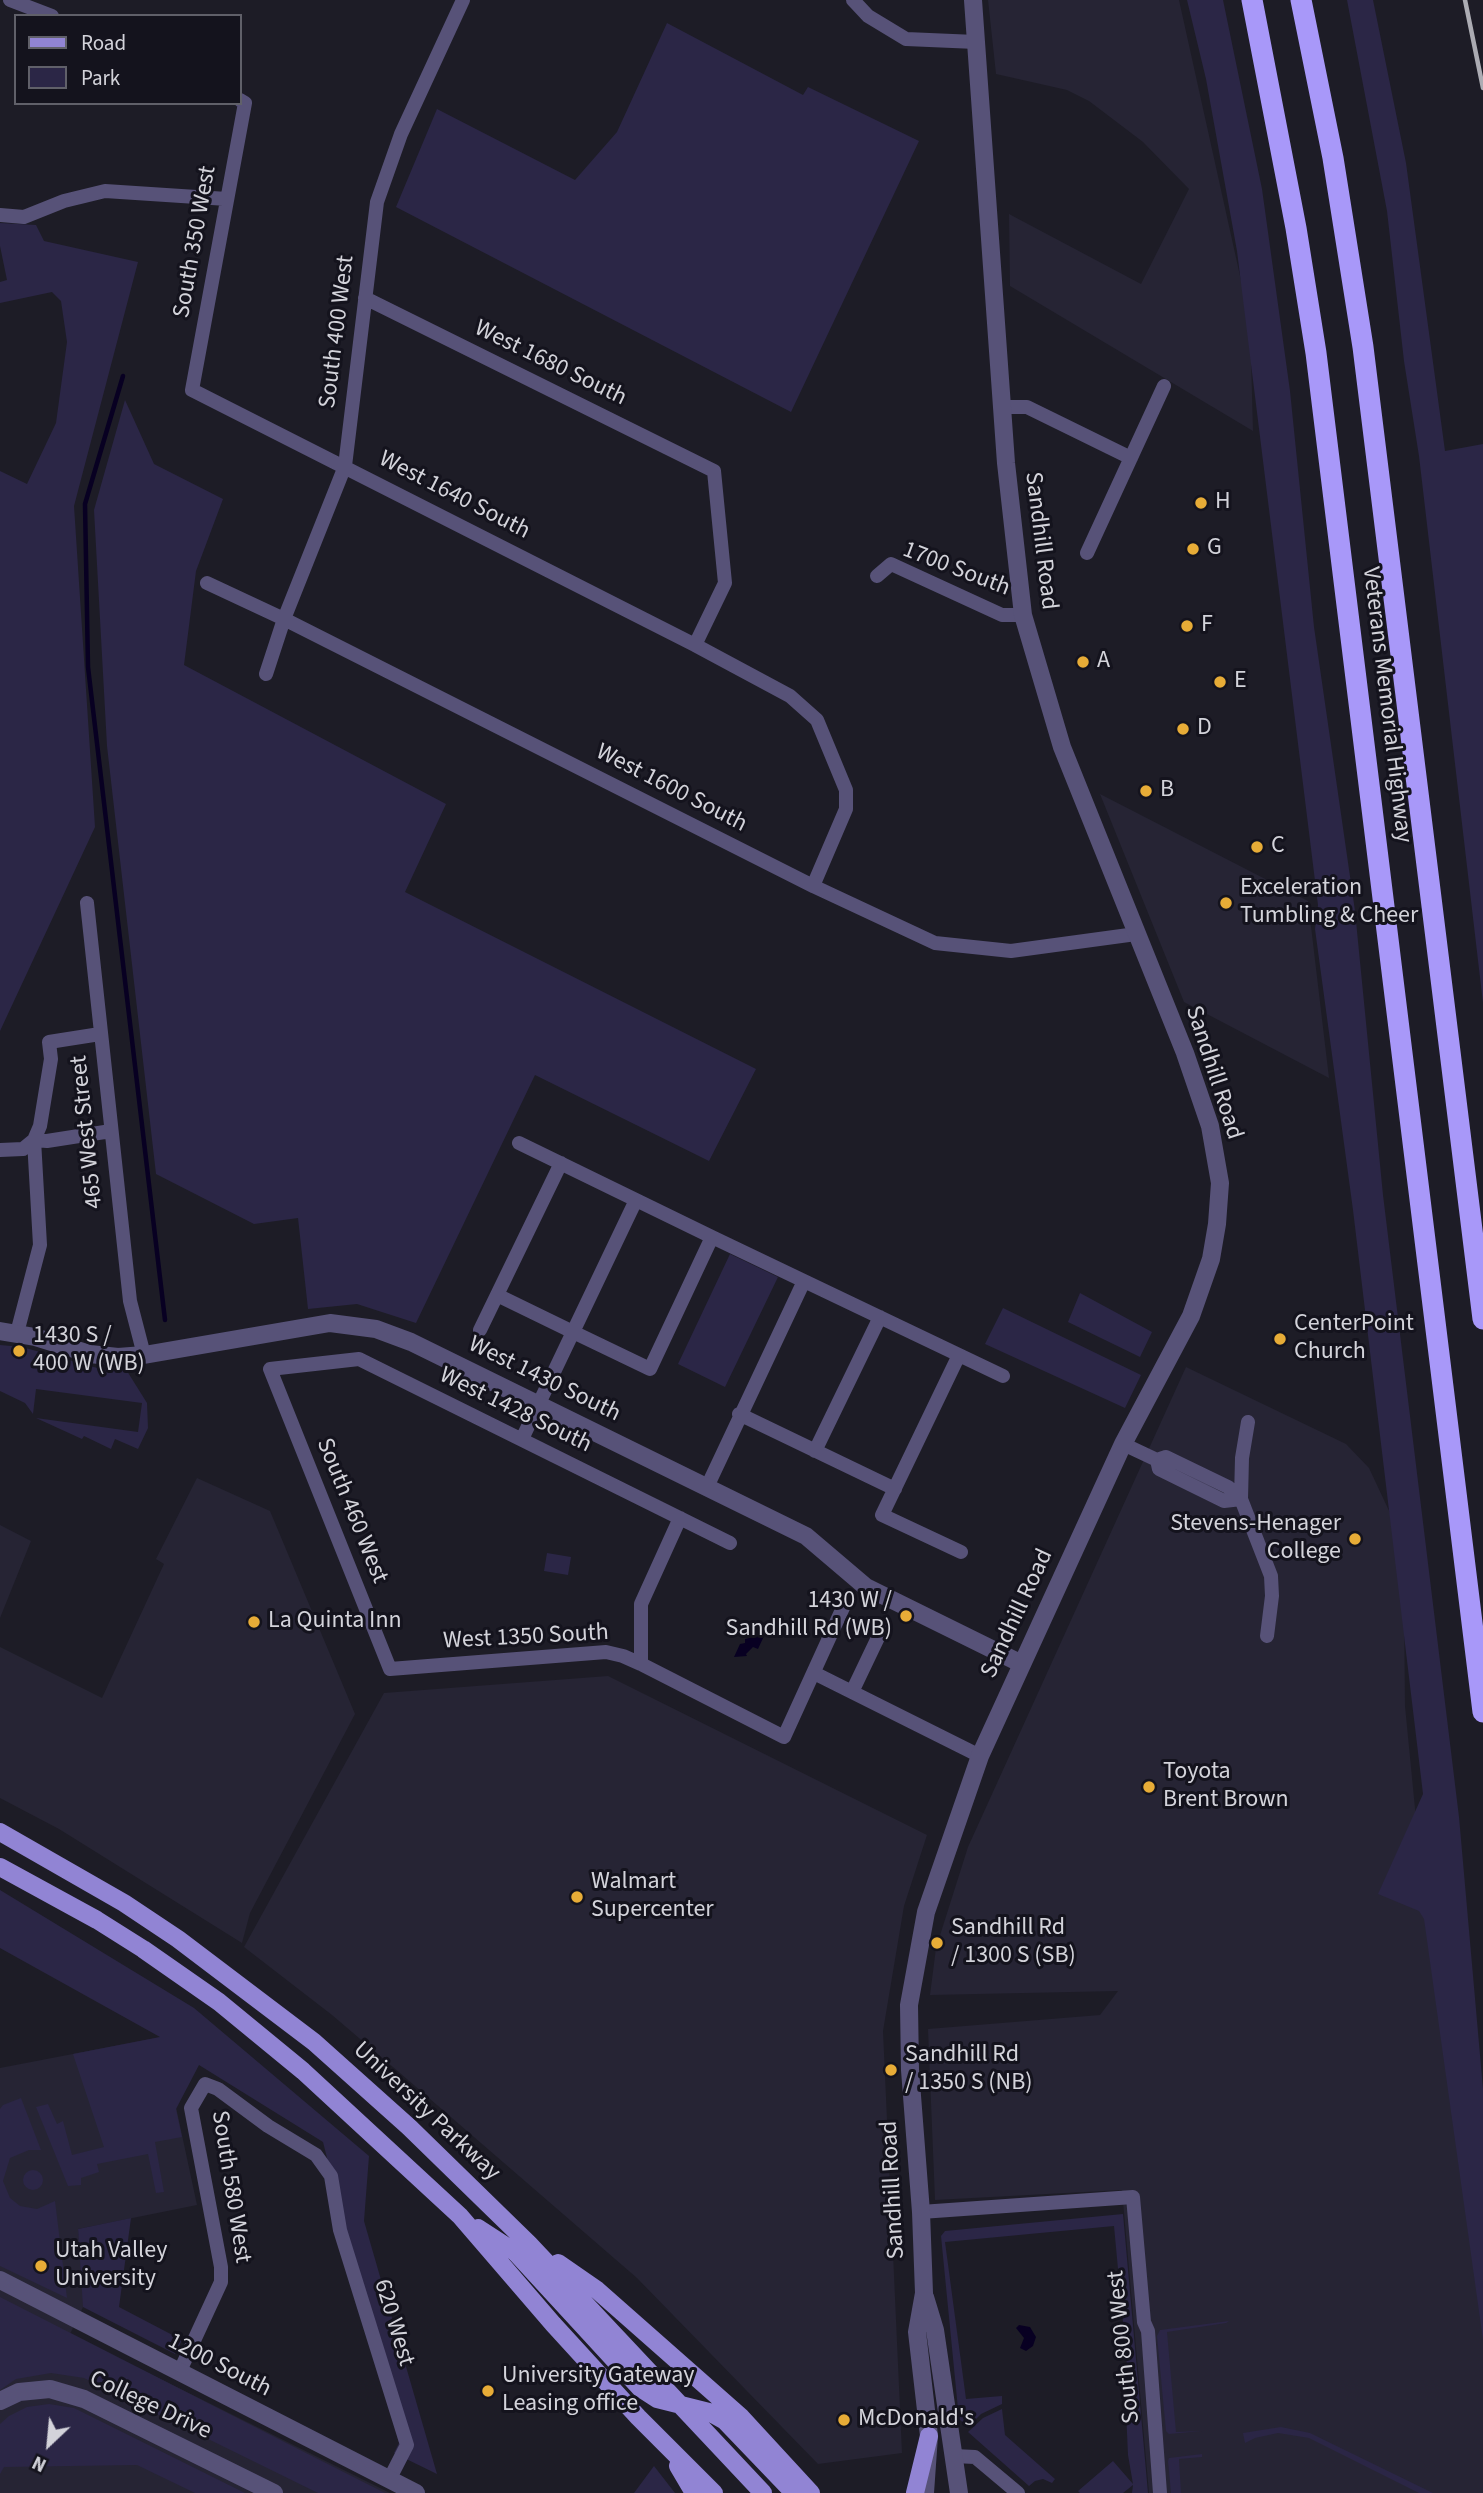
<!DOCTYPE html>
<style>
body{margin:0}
#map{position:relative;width:1483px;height:2493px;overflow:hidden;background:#1d1c26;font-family:"Source Sans 3",sans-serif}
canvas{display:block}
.legend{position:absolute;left:14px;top:14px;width:228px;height:91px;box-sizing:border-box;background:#14131d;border:2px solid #606069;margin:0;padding:9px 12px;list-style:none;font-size:21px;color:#d3d3da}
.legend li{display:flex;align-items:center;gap:14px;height:35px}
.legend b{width:35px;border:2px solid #606069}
.north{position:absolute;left:14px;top:2409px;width:70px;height:70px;-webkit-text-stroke:5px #14131d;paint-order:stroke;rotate:206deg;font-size:19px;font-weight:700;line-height:28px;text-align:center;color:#d3d3da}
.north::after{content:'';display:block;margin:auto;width:24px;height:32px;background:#d3d3da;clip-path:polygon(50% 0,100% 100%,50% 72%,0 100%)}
</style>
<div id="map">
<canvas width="1483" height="2493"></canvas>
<ul class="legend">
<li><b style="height:9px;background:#9184d4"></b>Road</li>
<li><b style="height:19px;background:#2b2646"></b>Park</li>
</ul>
<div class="north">N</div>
</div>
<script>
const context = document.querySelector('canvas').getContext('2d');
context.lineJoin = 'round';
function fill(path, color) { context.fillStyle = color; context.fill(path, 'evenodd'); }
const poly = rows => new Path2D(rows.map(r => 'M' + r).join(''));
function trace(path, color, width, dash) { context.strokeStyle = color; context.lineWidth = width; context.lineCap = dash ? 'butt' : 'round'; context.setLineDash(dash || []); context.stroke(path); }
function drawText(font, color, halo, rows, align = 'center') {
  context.font = font + ' "Source Sans 3",sans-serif'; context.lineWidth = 6; context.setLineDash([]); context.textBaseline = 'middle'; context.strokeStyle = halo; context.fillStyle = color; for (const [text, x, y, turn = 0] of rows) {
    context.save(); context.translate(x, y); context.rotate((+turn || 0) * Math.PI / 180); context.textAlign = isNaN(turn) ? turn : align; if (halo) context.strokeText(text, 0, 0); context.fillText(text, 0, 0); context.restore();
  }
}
fill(poly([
 [988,0,1179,0,1250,321,1253,431,1010,286,1009,214,1141,284,1189,189,1143,142,1089,101,1067,90,996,74],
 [1100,794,1308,901,1329,1078,1184,1002],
 [1186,1367,1346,1444,1369,1468,1391,1515,1404,1608,1405,1706,1422,1880,1483,2310,1483,2493,1149,2493,1122,2190,935,2200,928,2029,1100,2015,1118,1991,930,1995,936,1948,968,1847],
 [197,1478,270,1511,355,1714,250,1913,242,1943,59,1829,0,1798,0,1647,102,1698,164,1564,156,1559],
 [0,1525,31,1541,0,1618],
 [608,1676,927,1835,904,1906,883,2031,902,2453,818,2464,637,2278,400,2073,332,2015,244,1947,384,1693],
 [161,2037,197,2205,78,2229,85,2303,70,2334,390,2493,0,2493,0,2068]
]), '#262434');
fill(poly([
 [1187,0,1223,0,1262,189,1290,391,1314,627,1355,911,1383,1195,1459,1817,1483,2089,1483,2340,1424,1919,1419,1911,1378,1894,1423,1794,1353,1210,1315,929,1318,905,1237,251,1206,79],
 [1347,0,1373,0,1406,163,1445,451,1483,444,1483,1003,1419,456,1404,361,1387,211],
 [667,23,803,95,808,87,919,141,791,412,396,207,437,109,575,180,617,132],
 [0,223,36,225,44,241,138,262,74,506,95,827,0,1031,0,471,27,484,56,423,67,342,61,301,52,292,0,303,0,282,7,280,0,246],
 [125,400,154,464,223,499,196,571,184,665,446,804,405,892,756,1069,709,1161,535,1075,416,1323,357,1304,308,1309,298,1218,254,1224,156,1174,107,746,94,510],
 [730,1254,778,1277,725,1387,678,1364],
 [1080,1293,1152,1332,1140,1357,1068,1322],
 [1003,1308,1141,1375,1125,1408,985,1344],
 [0,1345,22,1347,101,1369,127,1371,147,1403,148,1428,138,1449,115,1439,111,1449,84,1436,82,1439,36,1418,138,1432,142,1403,36,1389,33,1414,25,1403,0,1391],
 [547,1553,571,1557,568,1575,544,1571],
 [0,1890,194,2008,369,2156,364,2221,437,2474,394,2453,399,2443,323,2142,199,2065,176,2109,182,2137,155,2142,164,2192,156,2193,148,2154,97,2164,99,2172,81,2178,81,2185,68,2186,36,2107,48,2104,57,2124,63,2121,72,2155,104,2147,73,2054,160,2037,0,1948],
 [21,2098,41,2150,29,2150,10,2158,3,2181,10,2198,20,2206,37,2209,55,2201,67,2298,0,2266,0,2109,3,2105],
 '23 2180a10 10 0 1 1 20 0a10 10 0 1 1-20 0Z',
 [1123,2214,1148,2493,1132,2493,1133,2485,1123,2493,1080,2493,1078,2491,1113,2461,1133,2484,1128,2455,1125,2388,1129,2387,1114,2226,945,2242,966,2399,1002,2396,1002,2404,981,2414,968,2427,959,2419,941,2236,945,2231],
 [131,2218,119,2307,182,2340,175,2354,83,2307,78,2229],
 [0,2297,302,2451,385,2493,318,2493,84,2378,51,2373,16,2379,0,2390],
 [1229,2321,1226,2323,1167,2332,1176,2432,1202,2431,1169,2434,1166,2431,1157,2336,1160,2330],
 [49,2404,74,2408,245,2493,195,2493,137,2465,4,2467,0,2474,0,2424,9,2416,27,2407],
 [1002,2409,1005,2435,1055,2479,1052,2483,1043,2479,1035,2481,1029,2486,968,2432,983,2418],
 [1281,2427,1310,2433,1433,2493,1419,2493,1309,2438,1278,2433,1255,2438,1245,2443,1243,2433],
 [1202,2454,1202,2457,1179,2459,1181,2493,1171,2493,1168,2461,1169,2458],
 [654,2466,675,2493,634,2493]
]), '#2b2646');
fill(poly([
 [756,1632,764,1636,758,1649,753,1647,746,1654,747,1656,734,1657,740,1644,745,1643,745,1639,753,1637],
 [1019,2325,1030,2327,1036,2337,1033,2346,1026,2351,1020,2348,1024,2338,1016,2328]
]), '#080022');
trace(poly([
 [123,376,85,504,88,667,165,1320]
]), '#080022', 4.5);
trace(poly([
 [10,0,52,16],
 [853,0,868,16,906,39,976,42],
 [240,100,245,103,192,390,695,645,790,696,817,720,846,790,846,809,813,886],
 [0,215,24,217,64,201,105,191,227,199],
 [365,298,714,471,725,583,695,645],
 [1002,407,1027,407,1131,458],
 [1087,553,1164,386],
 [877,576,891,564,1002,615,1023,615],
 [207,583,284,619,813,886,935,943,1011,951,1136,934],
 [266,674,284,619,345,466,377,202,401,134,463,0],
 [87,903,130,1301,144,1355],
 [519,1143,712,1237,650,1369,573,1332,522,1439],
 [0,1150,23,1149,34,1140,40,1126,51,1059,49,1042,100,1034],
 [712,1237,804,1281],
 [497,1295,573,1332,636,1200],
 [480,1330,561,1163],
 [17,1333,40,1245,34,1140,47,1141,111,1131],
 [959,1355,882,1515,961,1552],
 [739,1414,895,1489],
 [1248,1422,1242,1458,1241,1499,1271,1576,1272,1596,1267,1636],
 [1123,1444,1157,1460,1166,1457,1228,1487,1241,1499],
 [815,1451,880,1317],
 [1157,1460,1159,1469,1224,1501,1241,1499],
 [707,1487,804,1281,1003,1376],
 [730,1543,359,1359,270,1369,390,1669,606,1652,623,1656,641,1664,784,1737,846,1601],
 [641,1664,641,1604,680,1518],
 [814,1673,852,1692,884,1625],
 [852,1692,980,1756],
 [921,2212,1133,2197,1144,2322,1148,2331,1160,2493],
 [179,2373,221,2282,221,2267,191,2108,205,2084,218,2089,268,2126,316,2155,331,2176,340,2230,407,2445,389,2480],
 [954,2456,975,2457,1018,2493]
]), '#575278', 14);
trace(poly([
 [0,1331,35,1337,90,1354,118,1357,144,1355,330,1323,376,1329,411,1342,806,1536,866,1587,1022,1664],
 [0,2280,416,2493],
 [925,2297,935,2330,959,2493],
 [0,2401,19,2392,50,2389,84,2399,274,2493],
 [925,2493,929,2436,917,2332,924,2293,921,2212,910,2070,909,2005,926,1912,980,1756,1123,1444,1191,1316,1211,1259,1217,1224,1220,1183,1210,1126,1185,1053,1062,747,1023,615,1006,463,973,0]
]), '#575278', 18);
trace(poly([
 [0,1832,124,1903,178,1939,314,2042,409,2127,529,2244,763,2493],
 [0,1867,97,1920,143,1949,219,2002,303,2071,460,2216,553,2324,638,2417,714,2493],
 [478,2228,515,2252,640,2388,657,2399,709,2412,725,2421,794,2493],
 [558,2263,597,2290,741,2417,811,2493],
 [678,2466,694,2493],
 [915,2493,929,2436]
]), '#9184d4', 18);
trace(poly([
 [1252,0,1296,228,1316,353,1483,1712],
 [1301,0,1333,158,1363,347,1483,1319]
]), '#a898f9', 21);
trace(poly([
 [1465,0,1483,88]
]), '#acacb3', 4.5);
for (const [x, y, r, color] of [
 [1201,503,7,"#e7ac37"],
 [1193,549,7,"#e7ac37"],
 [1187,626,7,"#e7ac37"],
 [1083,662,7,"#e7ac37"],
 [1220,682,7,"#e7ac37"],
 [1183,729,7,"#e7ac37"],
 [1146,791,7,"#e7ac37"],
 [1257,847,7,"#e7ac37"],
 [1226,903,7,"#e7ac37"],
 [1280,1339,7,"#e7ac37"],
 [19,1351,7,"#e7ac37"],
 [1355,1539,7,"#e7ac37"],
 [906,1616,7,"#e7ac37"],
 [254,1622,7,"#e7ac37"],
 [1149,1787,7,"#e7ac37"],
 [577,1897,7,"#e7ac37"],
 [937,1943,7,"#e7ac37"],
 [891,2070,7,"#e7ac37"],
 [41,2266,7,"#e7ac37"],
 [488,2391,7,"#e7ac37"],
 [844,2420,7,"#e7ac37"]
]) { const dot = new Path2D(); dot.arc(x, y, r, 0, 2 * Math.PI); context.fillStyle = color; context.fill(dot); trace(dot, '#14131d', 2.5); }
drawText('24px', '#d3d3da', '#14131d', [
 ["South 350 West",196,242,-80],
 ["South 400 West",338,332,-83],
 ["West 1680 South",550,364,26],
 ["West 1640 South",454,496,27],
 ["Sandhill Road",1040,541,83],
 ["1700 South",956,570,21],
 ["Veterans Memorial Highway",1386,705,83],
 ["West 1600 South",671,789,27],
 ["Sandhill Road",1213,1073,72],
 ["465 West Street",88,1132,-96],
 ["West 1430 South",544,1380,26],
 ["West 1428 South",515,1411,26],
 ["South 460 West",351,1511,68],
 ["Sandhill Road",1018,1614,-65],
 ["West 1350 South",526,1638,-3],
 ["University Parkway",426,2112,43],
 ["South 580 West",230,2187,81],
 ["Sandhill Road",894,2190,-93],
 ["620 West",393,2323,73],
 ["South 800 West",1125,2347,-96],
 ["1200 South",219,2366,27],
 ["College Drive",150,2406,25]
]);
drawText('24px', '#d3d3da', '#14131d', [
 ["H",1215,503],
 ["G",1207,549],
 ["F",1201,626],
 ["A",1097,662],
 ["E",1234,682],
 ["D",1197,729],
 ["B",1160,791],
 ["C",1271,847],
 ["Exceleration",1240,889],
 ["Tumbling & Cheer",1240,917],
 ["CenterPoint",1294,1325],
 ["Church",1294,1353],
 ["1430 S /",33,1337],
 ["400 W (WB)",33,1365],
 ["Stevens-Henager",1341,1525,"right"],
 ["College",1341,1553,"right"],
 ["1430 W /",892,1602,"right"],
 ["Sandhill Rd (WB)",892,1630,"right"],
 ["La Quinta Inn",268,1622],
 ["Toyota",1163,1773],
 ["Brent Brown",1163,1801],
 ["Walmart",591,1883],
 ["Supercenter",591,1911],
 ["Sandhill Rd",951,1929],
 ["/ 1300 S (SB)",951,1957],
 ["Sandhill Rd",905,2056],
 ["/ 1350 S (NB)",905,2084],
 ["Utah Valley",55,2252],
 ["University",55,2280],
 ["University Gateway",502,2377],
 ["Leasing office",502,2405],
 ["McDonald's",858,2420]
], 'left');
</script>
